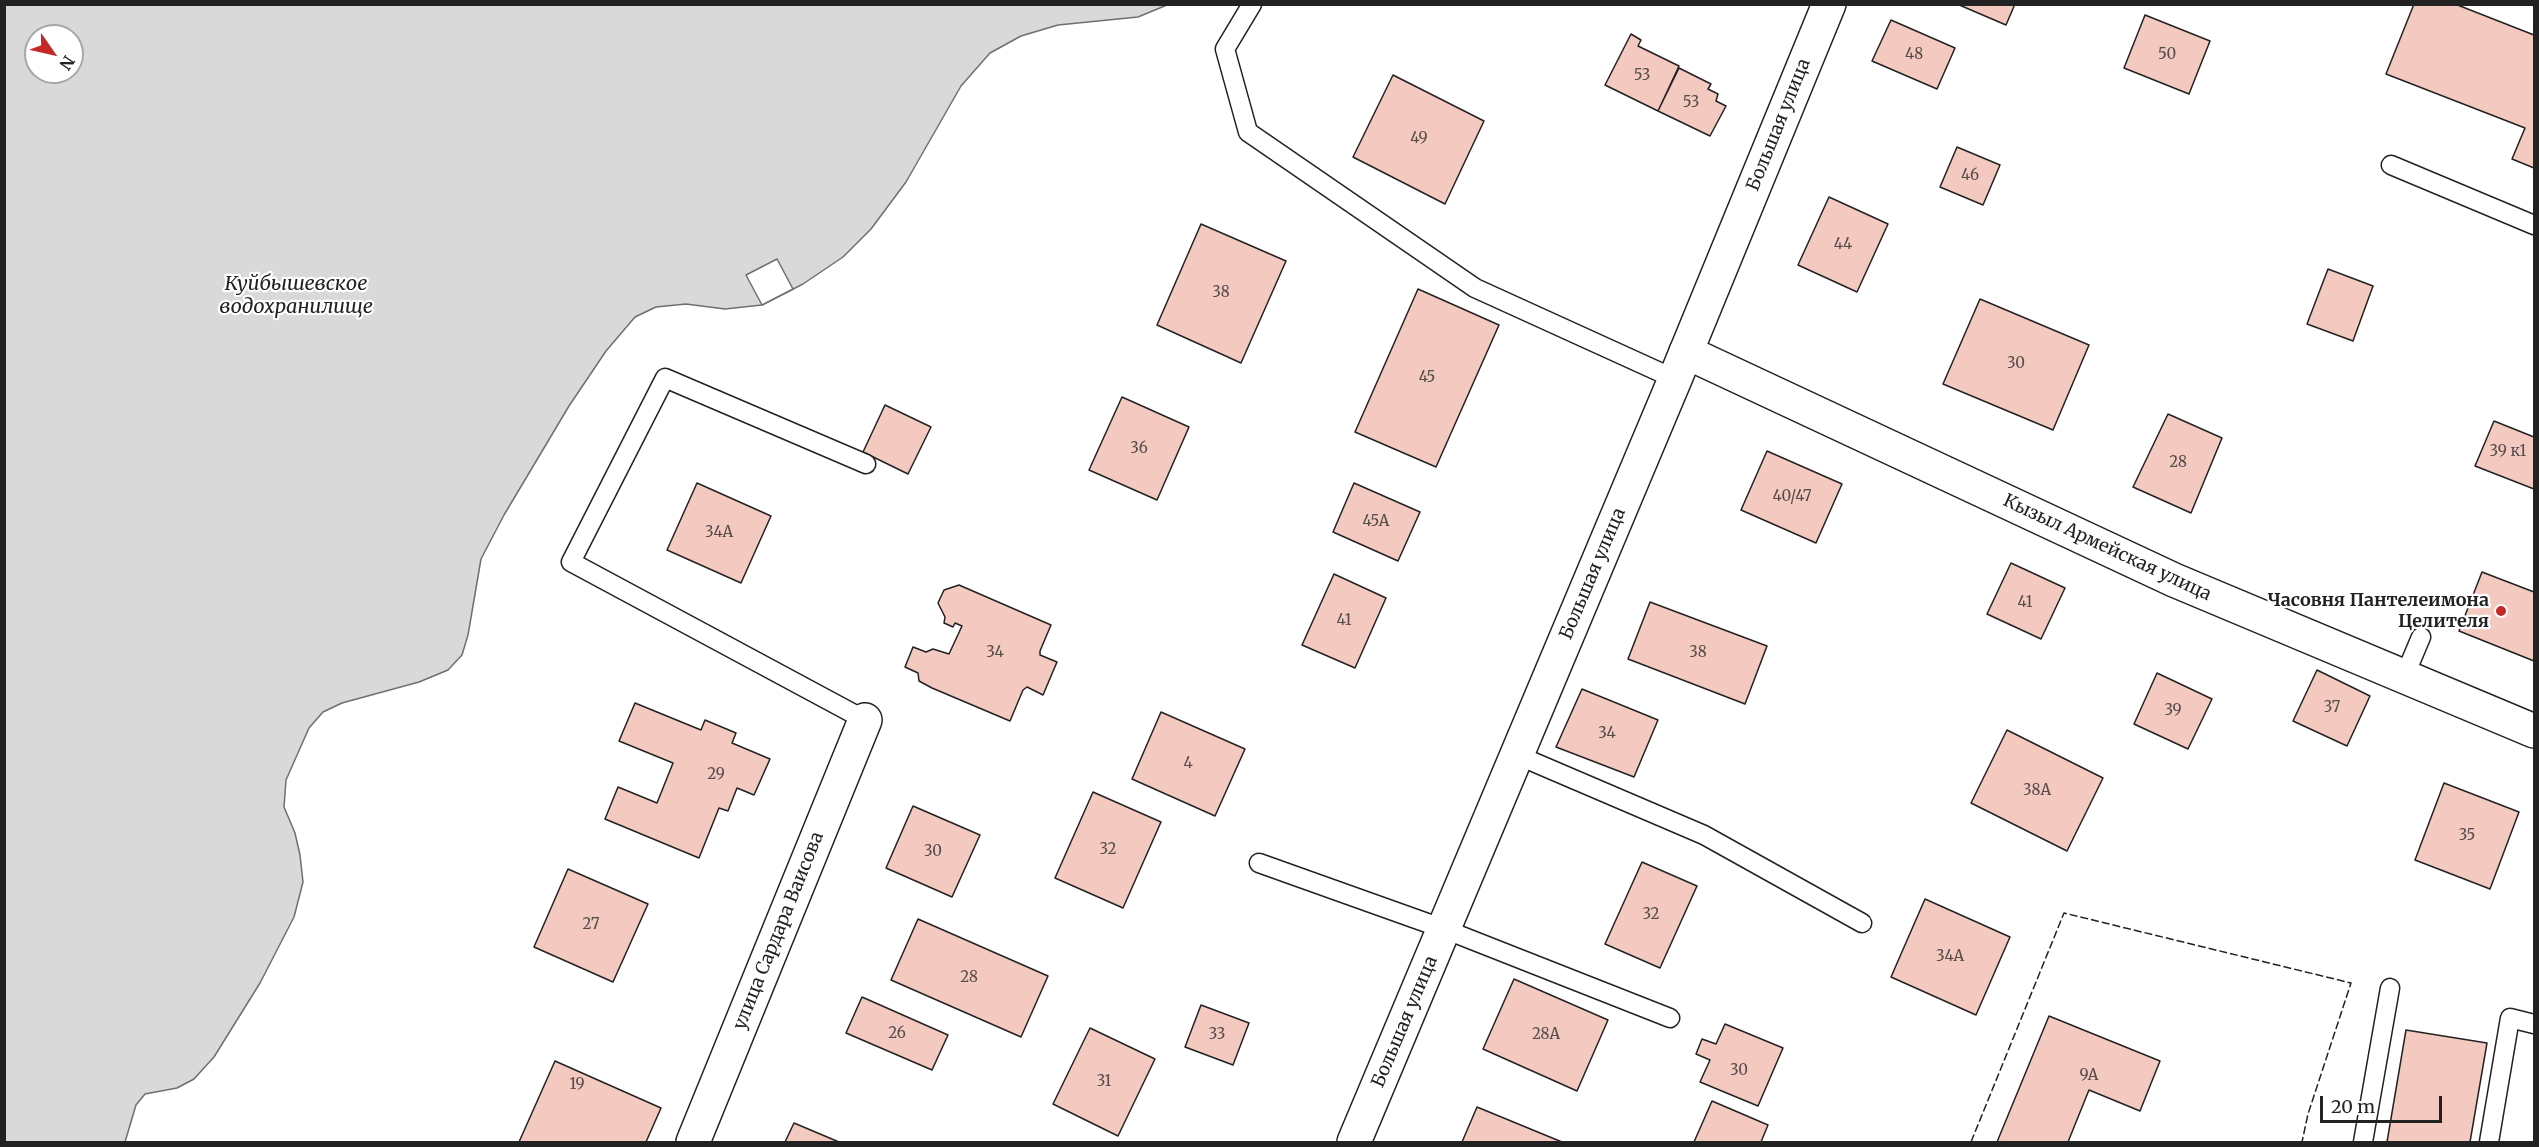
<!DOCTYPE html>
<meta charset="utf-8">
<style>
body{margin:0}
#map{position:relative;width:2539px;height:1147px;overflow:hidden;background:#fff;font-family:Merriweather,serif}
canvas{display:block}
.frame{position:absolute;inset:0;border:6px solid #222;pointer-events:none}
.north{position:absolute;left:24px;top:24px;width:60px;height:60px;box-sizing:border-box;background:#fff;border:2px solid #a7a7a7;border-radius:50%;rotate:124deg;font-size:16px;font-weight:700;line-height:24px;text-align:center;color:#222}
.north::after{content:'';display:block;margin:auto;width:21px;height:27px;background:#c62828;clip-path:polygon(50% 0,100% 100%,50% 72%,0 100%)}
.scale{position:absolute;left:2320px;top:1096px;width:122px;height:27px;box-sizing:border-box;border:3px solid #222;border-top:0;padding-left:8px;font-size:18px;line-height:21px;white-space:nowrap;color:#222;-webkit-text-stroke:4px #fff;paint-order:stroke}
</style>
<div id="map">
<canvas width="2539" height="1147"></canvas>
<div class="frame"></div>
<div class="north">N</div>
<div class="scale">20 m</div>
</div>
<script>
const context = document.querySelector('canvas').getContext('2d');
context.lineJoin = 'round';
function fill(path, color) { context.fillStyle = color; context.fill(path, 'evenodd'); }
const poly = rows => new Path2D(rows.map(r => 'M' + r).join(''));
function trace(path, color, width, dash) { context.strokeStyle = color; context.lineWidth = width; context.lineCap = dash ? 'butt' : 'round'; context.setLineDash(dash || []); context.stroke(path); }
function drawText(font, color, halo, rows, align = 'center') {
  context.font = font + ' Merriweather,serif'; context.lineWidth = 4.5; context.setLineDash([]); context.textBaseline = 'middle'; context.strokeStyle = halo; context.fillStyle = color; for (const [text, x, y, turn = 0] of rows) {
    context.save(); context.translate(x, y); context.rotate((+turn || 0) * Math.PI / 180); context.textAlign = isNaN(turn) ? turn : align; if (halo) context.strokeText(text, 0, 0); context.fillText(text, 0, 0); context.restore();
  }
}
const water = poly([
 [5,5,1167,5,1138,17,1058,25,1021,36,990,53,961,86,906,182,871,229,843,257,803,284,762,305,725,309,686,304,656,307,635,317,606,351,569,406,504,515,481,559,468,635,462,655,448,670,419,682,342,703,323,712,309,728,286,780,284,807,295,833,300,855,303,882,294,917,260,983,214,1057,194,1079,177,1088,145,1094,136,1105,125,1142,5,1142,5,5],
 [36,36,72,36,72,72,36,72,36,36]
]);
fill(water, '#d9d9d9');
trace(water, '#6f6f6f', 1.5);
const pier = poly([
 [777,259,793,289,762,305,746,275,777,259]
]);
fill(pier, '#fff');
trace(pier, '#6f6f6f', 1.5);
const building = poly([
 [1957,4,2015,4,2006,25,1957,4],
 [2414,4,2455,4,2534,35,2534,168,2512,159,2525,128,2386,74,2414,4],
 [2145,15,2210,41,2189,94,2124,68,2145,15],
 [1891,20,1955,48,1937,89,1872,61,1891,20],
 [1631,34,1641,40,1638,46,1679,66,1658,111,1605,85,1631,34],
 [1679,68,1711,84,1708,89,1718,94,1716,101,1726,106,1710,136,1658,111,1679,68],
 [1393,75,1484,121,1445,204,1353,157,1393,75],
 [1957,147,2000,165,1983,205,1940,187,1957,147],
 [1829,197,1888,224,1857,292,1798,265,1829,197],
 [1201,224,1286,261,1241,363,1157,325,1201,224],
 [2328,269,2373,286,2353,341,2307,324,2328,269],
 [1418,289,1499,325,1436,467,1355,432,1418,289],
 [1980,299,2089,345,2053,430,1943,384,1980,299],
 [1122,397,1189,427,1157,500,1089,470,1122,397],
 [885,405,931,427,908,474,863,452,885,405],
 [2168,414,2222,438,2191,513,2133,487,2168,414],
 [2494,421,2534,437,2534,489,2475,466,2494,421],
 [1767,451,1842,484,1816,543,1741,510,1767,451],
 [697,483,771,516,741,583,667,550,697,483],
 [1354,483,1420,512,1398,561,1333,532,1354,483],
 [2011,563,2065,588,2041,639,1987,614,2011,563],
 [2482,572,2534,592,2534,661,2459,631,2482,572],
 [1334,574,1386,598,1355,668,1302,645,1334,574],
 [959,585,1051,625,1040,651,1040,655,1057,662,1043,695,1027,687,1023,690,1010,721,932,688,919,681,918,673,905,667,913,647,926,652,933,649,949,654,962,626,955,623,953,627,944,623,945,617,938,603,944,590,959,585],
 [1650,602,1767,646,1745,704,1628,659,1650,602],
 [2317,670,2370,696,2347,746,2293,721,2317,670],
 [2157,673,2212,699,2188,749,2134,724,2157,673],
 [1582,689,1658,720,1634,777,1556,747,1582,689],
 [635,703,701,730,705,720,736,733,732,743,770,759,754,795,737,788,728,811,719,808,699,858,605,819,618,787,657,803,673,763,619,741,635,703],
 [1161,712,1245,749,1215,816,1132,779,1161,712],
 [2007,730,2103,778,2067,851,1971,803,2007,730],
 [2444,783,2519,812,2490,889,2415,860,2444,783],
 [1093,792,1161,822,1123,908,1055,878,1093,792],
 [913,806,980,835,952,897,886,868,913,806],
 [1642,862,1697,886,1660,968,1605,944,1642,862],
 [568,869,648,904,613,982,534,947,568,869],
 [1925,899,2010,937,1976,1015,1891,977,1925,899],
 [918,919,1048,976,1021,1037,891,980,918,919],
 [1514,979,1608,1020,1577,1091,1483,1049,1514,979],
 [862,997,948,1035,932,1070,846,1033,862,997],
 [1201,1005,1249,1023,1233,1065,1185,1047,1201,1005],
 [2049,1016,2160,1061,2140,1111,2089,1090,2068,1142,1997,1142,2049,1016],
 [1725,1024,1783,1048,1758,1106,1700,1082,1710,1060,1696,1054,1702,1039,1716,1044,1725,1024],
 [1090,1028,1155,1059,1118,1136,1053,1104,1090,1028],
 [2406,1030,2487,1043,2470,1142,2387,1142,2406,1030],
 [555,1061,661,1108,646,1142,519,1142,555,1061],
 [1712,1101,1768,1125,1761,1142,1694,1142,1712,1101],
 [1477,1107,1562,1142,1462,1142,1477,1107],
 [794,1123,839,1142,785,1142,794,1123]
]);
fill(building, '#f3c9c0');
trace(building, '#222', 1.5);
const lane = poly([
 [1252,4,1225,49,1248,132,1475,288,1675,379],
 [2391,165,2534,225],
 [2405,675,2421,637],
 [865,720,571,562,665,378,866,464],
 [1517,755,1704,835,1862,923],
 [1259,863,1444,929,1670,1018],
 [2363,1142,2390,988],
 [2489,1142,2510,1018,2534,1024]
]);
const street = poly([
 [1686,352,2174,580,2534,731],
 [693,1142,865,720]
]);
const secondary = poly([
 [1354,1142,1675,379,1829,4]
]);
trace(lane, '#222', 21);
trace(street, '#222', 36);
trace(secondary, '#222', 36);
trace(lane, '#fff', 18);
trace(street, '#fff', 33);
trace(secondary, '#fff', 33);
trace(poly([
 [1971,1142,2064,913,2351,983,2308,1114,2302,1142]
]), '#222', 1.5, [8, 3]);
for (const [x, y, r, color] of [
 [2501,611,6,"#c62828"]
]) { const dot = new Path2D(); dot.arc(x, y, r, 0, 2 * Math.PI); context.fillStyle = color; context.fill(dot); trace(dot, '#fff', 2); }
drawText('15px', '#564c4a', null, [
 ["48",1914,55],
 ["50",2167,55],
 ["53",1642,76],
 ["53",1691,103],
 ["49",1419,139],
 ["46",1970,176],
 ["44",1843,245],
 ["38",1221,293],
 ["30",2016,364],
 ["45",1427,378],
 ["36",1139,449],
 ["39 к1",2508,452],
 ["28",2178,463],
 ["40/47",1792,497],
 ["45А",1376,522],
 ["34А",719,533],
 ["41",2025,603],
 ["41",1344,621],
 ["34",995,653],
 ["38",1698,653],
 ["37",2332,708],
 ["39",2173,711],
 ["34",1607,734],
 ["4",1188,764],
 ["29",716,775],
 ["38А",2037,791],
 ["35",2467,836],
 ["32",1108,850],
 ["30",933,852],
 ["32",1651,915],
 ["27",591,925],
 ["34А",1950,957],
 ["28",969,978],
 ["26",897,1034],
 ["33",1217,1035],
 ["28А",1546,1035],
 ["30",1739,1071],
 ["9А",2089,1076],
 ["31",1104,1082],
 ["19",577,1085]
]);
drawText('18px', '#222', '#fff', [
 ["Большая улица",1779,125,-68],
 ["Кызыл Армейская улица",2107,548,25],
 ["Большая улица",1593,574,-67],
 ["улица Сардара Ваисова",779,931,-68],
 ["Большая улица",1405,1022,-67]
]);
drawText('bold 18px', '#222', '#fff', [
 ["Часовня Пантелеимона",2489,601],
 ["Целителя",2489,622]
], 'right');
drawText('italic 20px', '#222', '#fff', [
 ["Куйбышевское",296,284],
 ["водохранилище",296,307]
]);
</script>
